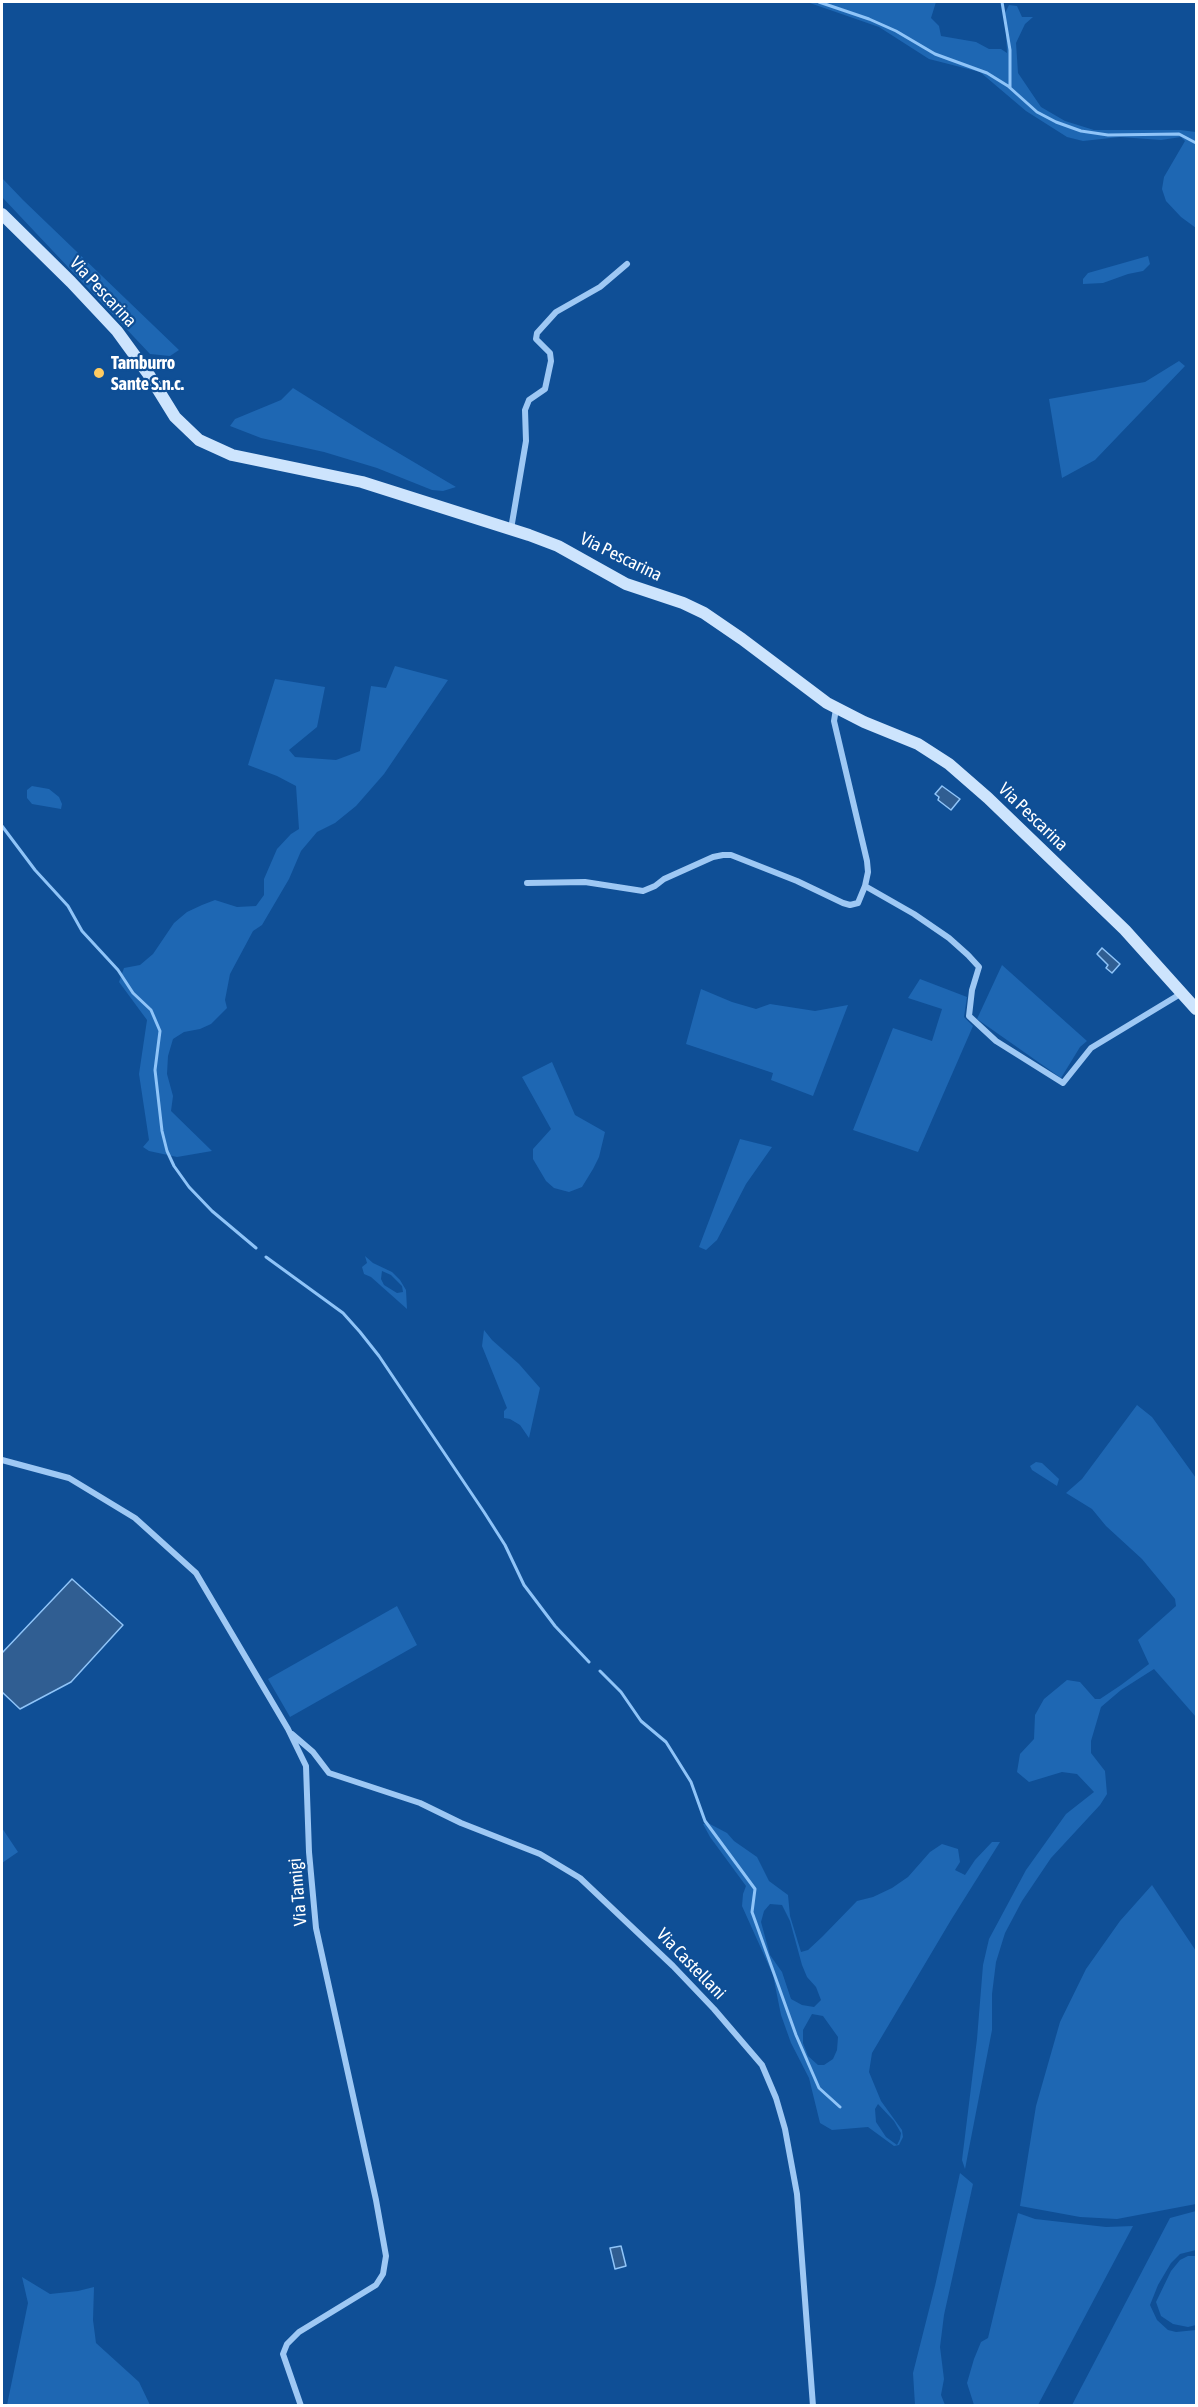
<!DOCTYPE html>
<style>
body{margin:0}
#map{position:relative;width:1198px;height:2407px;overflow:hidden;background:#0f4f96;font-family:"Asap Condensed",sans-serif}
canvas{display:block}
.frame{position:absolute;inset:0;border:3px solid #fff;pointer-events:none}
</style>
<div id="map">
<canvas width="1198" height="2407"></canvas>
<div class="frame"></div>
</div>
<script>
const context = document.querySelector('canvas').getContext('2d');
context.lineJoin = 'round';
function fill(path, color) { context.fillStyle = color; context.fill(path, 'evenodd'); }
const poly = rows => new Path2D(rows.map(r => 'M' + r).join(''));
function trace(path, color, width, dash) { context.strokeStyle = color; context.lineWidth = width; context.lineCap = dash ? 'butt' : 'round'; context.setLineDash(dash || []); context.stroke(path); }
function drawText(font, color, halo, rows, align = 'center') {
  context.font = font + ' "Asap Condensed",sans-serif'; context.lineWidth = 4.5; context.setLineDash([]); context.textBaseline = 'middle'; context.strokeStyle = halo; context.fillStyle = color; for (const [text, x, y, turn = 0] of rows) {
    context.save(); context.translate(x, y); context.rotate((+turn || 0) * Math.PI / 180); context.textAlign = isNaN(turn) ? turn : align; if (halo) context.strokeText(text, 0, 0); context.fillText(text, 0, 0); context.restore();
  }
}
fill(poly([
 [807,2,936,2,931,18,939,26,941,36,976,42,989,49,1001,49,1007,53,1005,13,1009,5,1017,6,1022,17,1033,17,1025,24,1016,43,1018,73,1041,107,1065,121,1094,130,1180,130,1196,132,1196,228,1181,217,1166,201,1162,189,1164,177,1185,141,1181,137,1161,140,1120,137,1083,141,1067,137,1026,111,980,72,929,59,879,27],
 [2,178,23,200,179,350,170,356,150,354,2,197],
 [1148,256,1150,264,1143,271,1128,274,1103,283,1083,284,1083,279,1088,273],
 [1179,361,1185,366,1095,460,1062,478,1049,399,1145,382],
 [293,388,368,435,456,487,443,491,432,490,377,468,324,452,261,438,230,426,235,419,281,400],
 [395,666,448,680,384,774,356,806,335,823,317,832,301,851,289,879,262,925,253,931,230,974,225,1000,227,1008,211,1024,200,1029,184,1032,173,1039,168,1056,167,1074,173,1096,171,1111,212,1151,177,1157,149,1151,143,1147,149,1140,139,1074,147,1020,119,982,124,968,140,965,153,954,174,923,187,912,202,905,215,900,237,907,256,906,264,895,264,879,277,849,291,834,299,829,296,786,277,776,248,765,275,679,325,687,317,727,289,750,295,757,336,760,360,751,371,686,386,688],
 [32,786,49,789,59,797,62,804,61,809,32,804,27,798,27,790],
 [1002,965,1087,1041,1080,1047,1061,1078,977,1019],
 [920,979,967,997,964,1017,973,1026,918,1152,853,1130,893,1028,932,1041,942,1009,908,998],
 [701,989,732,1002,756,1009,770,1004,815,1011,848,1005,813,1096,771,1080,773,1073,686,1044],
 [552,1062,575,1115,605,1132,599,1157,593,1169,582,1187,569,1192,554,1188,546,1181,533,1159,533,1149,551,1129,522,1077],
 [740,1139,772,1147,746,1184,717,1240,706,1250,699,1247],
 [365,1256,373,1263,392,1272,400,1280,406,1290,407,1309,371,1277,364,1274,362,1267,367,1263],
 [382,1271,391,1275,402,1286,403,1292,397,1293,384,1285,381,1279],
 [484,1330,492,1340,519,1364,540,1388,529,1438,520,1425,510,1419,504,1418,504,1411,507,1408,482,1346],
 [1137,1405,1152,1417,1196,1478,1196,1717,1154,1669,1121,1690,1101,1707,1091,1741,1091,1753,1105,1771,1107,1794,1100,1805,1051,1858,1022,1901,1005,1933,996,1962,992,1994,992,2030,965,2169,962,2160,977,2039,983,1965,989,1939,1026,1870,1066,1814,1094,1792,1077,1774,1062,1772,1029,1782,1017,1772,1020,1754,1034,1739,1035,1715,1044,1699,1067,1680,1080,1682,1095,1699,1100,1699,1121,1685,1149,1664,1138,1640,1176,1606,1175,1599,1142,1559,1106,1526,1092,1509,1066,1493,1082,1479],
 [1036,1462,1042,1463,1059,1479,1057,1486,1032,1470,1030,1466],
 [397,1606,417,1645,290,1717,268,1679],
 [708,1823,727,1833,734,1841,757,1857,769,1881,788,1895,790,1916,801,1952,808,1950,822,1937,857,1901,873,1897,892,1888,908,1877,930,1852,942,1844,958,1849,960,1862,955,1870,965,1875,975,1860,992,1842,1000,1842,951,1920,872,2053,869,2072,881,2101,902,2130,903,2137,899,2145,894,2146,868,2127,832,2130,820,2123,809,2078,791,2043,781,2015,773,1975,742,1906,743,1894,746,1886,710,1837,703,1824],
 [770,1904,782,1905,790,1921,802,1965,807,1977,816,1987,821,2000,814,2007,802,2005,791,1999,782,1972,770,1955,761,1922,764,1911],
 [812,2014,823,2016,838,2037,837,2050,833,2059,824,2065,818,2065,808,2056,803,2043,803,2030],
 [878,2104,894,2121,901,2133,900,2139,897,2145,886,2137,876,2122,875,2109],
 [2,1828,18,1852,2,1863],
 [1152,1885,1196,1951,1196,2204,1117,2219,1080,2217,1020,2206,1036,2106,1060,2022,1086,1969,1120,1921],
 [960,2173,973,2184,944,2315,940,2347,944,2379,941,2395,945,2405,915,2405,913,2373,935,2286],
 [1196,2211,1196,2250,1180,2254,1171,2263,1158,2285,1150,2305,1157,2320,1168,2330,1176,2332,1196,2330,1196,2405,1072,2405,1170,2218],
 [1018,2213,1035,2219,1106,2227,1133,2226,1038,2405,974,2405,967,2383,974,2359,981,2342,988,2338],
 [1188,2256,1196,2256,1196,2325,1188,2327,1173,2324,1161,2316,1156,2302,1171,2271,1180,2260],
 [22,2277,50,2294,78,2291,94,2287,93,2320,96,2343,139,2382,150,2405,7,2405,28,2303]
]), '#1e67b3');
const water = poly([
 [942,786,960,799,951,810,938,800,939,797,935,794,942,786],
 [1102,948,1120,964,1112,973,1106,968,1108,965,1097,954,1102,948],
 [72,1579,123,1625,71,1682,20,1709,2,1692,2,1653,72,1579],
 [621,2246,626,2266,615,2269,610,2248,621,2246]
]);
fill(water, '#305e92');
trace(water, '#8fc4f8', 1.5);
trace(poly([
 [819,2,869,19,896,31,935,54,987,73,1008,86,1037,112,1056,122,1081,131,1108,135,1179,134,1196,143],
 [1002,2,1010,50,1010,87],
 [2,826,35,870,68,906,82,931,118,970,133,993,151,1010,160,1031,155,1070,162,1131,167,1151,174,1166,189,1187,212,1211,256,1248],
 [266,1257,343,1313,360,1332,379,1356,484,1512,505,1545,524,1585,555,1626,589,1662],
 [600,1671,621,1692,641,1721,666,1742,691,1782,705,1821,755,1889,752,1912,796,2035,819,2088,840,2107]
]), '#8fc4f8', 3);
trace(poly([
 [511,529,526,441,525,410,529,400,545,389,551,361,550,353,536,339,537,333,556,312,600,287,627,264],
 [527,883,585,882,643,891,655,886,664,879,713,857,723,855,731,855,797,881,843,903,850,905,858,903,865,886,868,872,867,861,834,721,836,709],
 [865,886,914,914,949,938,968,955,979,967,972,990,969,1016,996,1041,1063,1083,1091,1048,1182,993],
 [2,1460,69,1478,135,1518,196,1573,288,1729,306,1766,309,1852,316,1928,376,2200,386,2256,383,2274,376,2285,299,2332,287,2344,283,2354,301,2406],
 [292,1734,313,1752,329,1773,420,1803,461,1823,540,1854,580,1878,673,1966,714,2009,762,2065,776,2098,785,2129,797,2194,813,2406]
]), '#9ec8f4', 6);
trace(poly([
 [2,214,71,282,117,331,149,375,175,417,199,440,232,455,362,482,529,535,558,546,626,584,683,603,704,613,742,639,827,703,864,722,918,744,949,764,988,798,1125,930,1196,1009]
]), '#cde4fd', 12);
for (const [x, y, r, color] of [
 [99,373,6,"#ffcb61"]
]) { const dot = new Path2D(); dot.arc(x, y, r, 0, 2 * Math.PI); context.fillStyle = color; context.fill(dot); trace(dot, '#0f4f96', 2); }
drawText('18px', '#fff', '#0f4f96', [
 ["Via Pescarina",103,292,47],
 ["Via Pescarina",621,557,26],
 ["Via Pescarina",1033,817,44],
 ["Via Tamigi",298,1892,-95],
 ["Via Castellani",691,1964,46]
]);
drawText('bold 18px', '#fff', '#0f4f96', [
 ["Tamburro",111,363],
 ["Sante S.n.c.",111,384]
], 'left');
</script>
